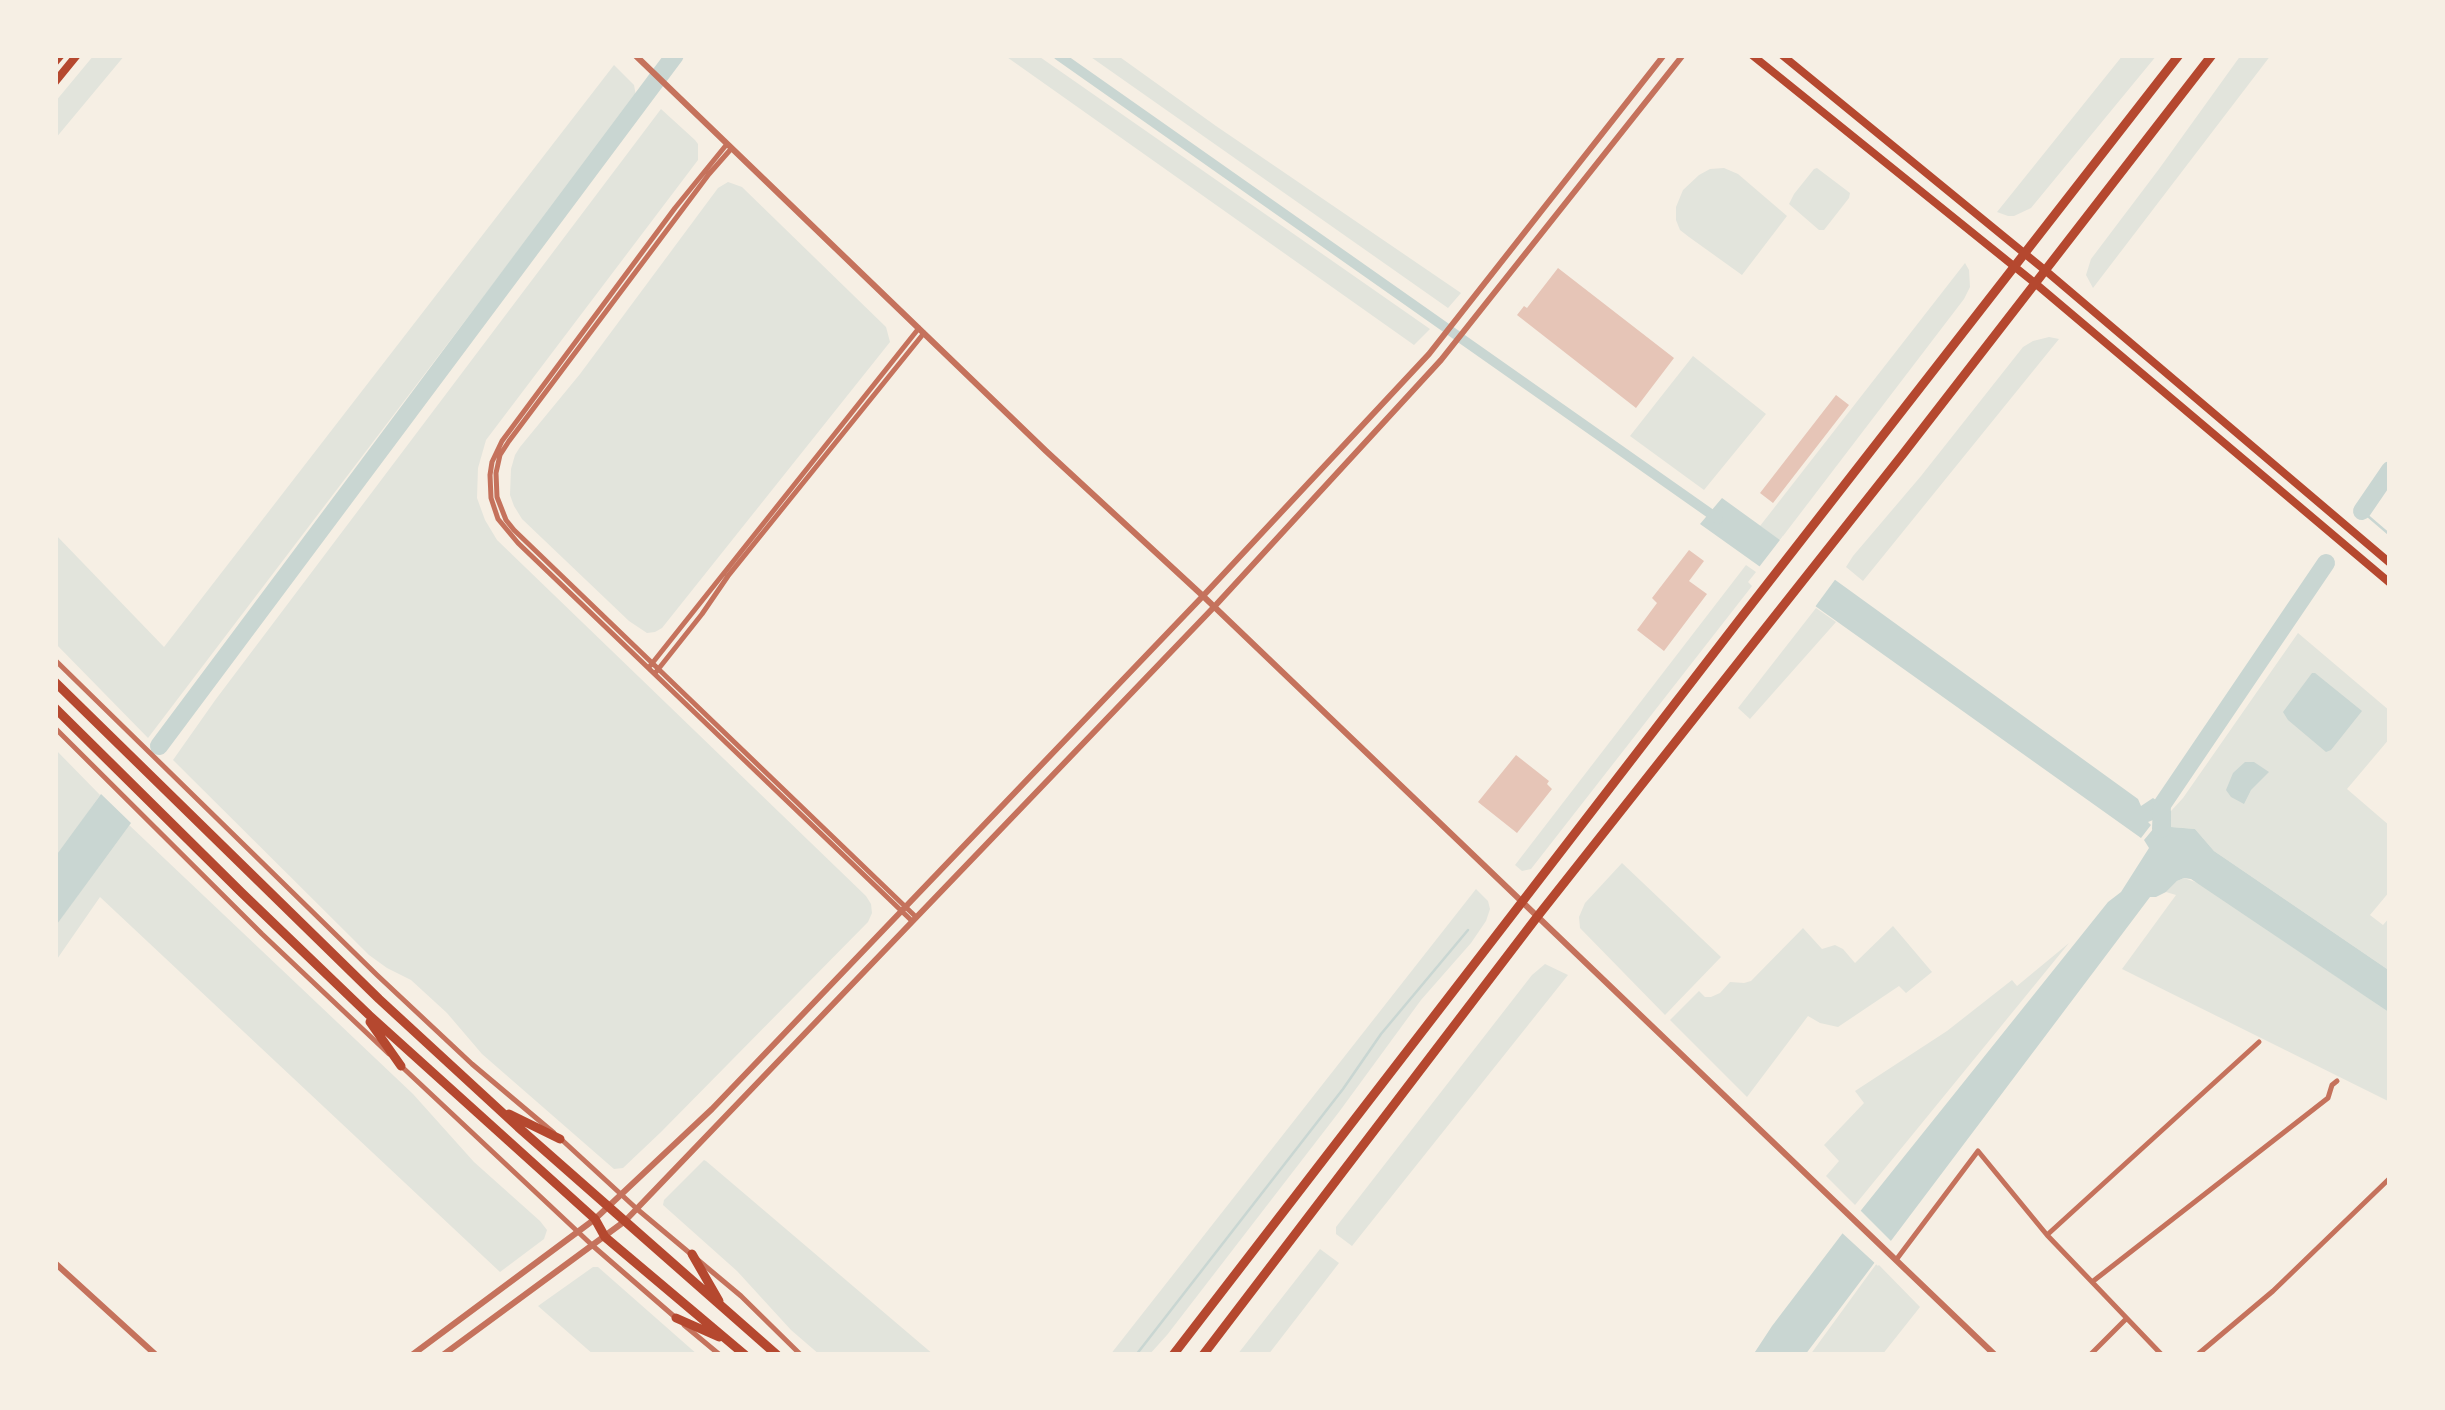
<!DOCTYPE html>
<style>
body{margin:0}
#map{position:relative;width:2445px;height:1410px;overflow:hidden;background:#f6efe4;font-family:"PT Serif",serif}
canvas{display:block}
.frame{position:absolute;inset:0;border:58px solid #f6efe4;pointer-events:none}
</style>
<div id="map">
<canvas width="2445" height="1410"></canvas>
<div class="frame"></div>
</div>
<script>
const context = document.querySelector('canvas').getContext('2d');
context.lineJoin = 'round';
function fill(path, color) { context.fillStyle = color; context.fill(path, 'evenodd'); }
const poly = rows => new Path2D(rows.map(r => 'M' + r).join(''));
function trace(path, color, width, dash) { context.strokeStyle = color; context.lineWidth = width; context.lineCap = dash ? 'butt' : 'round'; context.setLineDash(dash || []); context.stroke(path); }
fill(poly([
 [94,55,125,55,55,139,55,102],
 [1004,55,1037,55,1430,329,1414,345],
 [1088,55,1117,55,1216,126,1461,293,1448,308],
 [2123,55,2157,55,2031,208,2014,216,2008,216,1997,212],
 [2241,55,2271,55,2093,288,2086,275,2091,259,2159,169],
 [614,65,634,85,636,96,148,738,55,643,55,534,164,647],
 [661,109,695,140,698,144,698,160,486,440,478,468,477,498,485,520,497,540,866,896,871,904,872,913,868,922,661,1132,623,1168,614,1169,482,1054,447,1013,411,980,387,968,369,955,173,760,216,699],
 [1724,168,1738,174,1787,216,1742,275,1689,237,1680,230,1676,220,1676,207,1683,190,1699,175,1710,169],
 [1817,168,1850,193,1849,198,1824,230,1819,230,1789,204,1794,194,1814,169],
 [728,182,742,187,886,327,890,342,662,628,655,632,647,633,629,621,522,519,514,506,510,495,511,469,515,455,520,447,580,374,718,188],
 [1965,263,1969,270,1970,287,1964,299,1780,540,1760,526],
 [2049,337,2059,339,1863,581,1846,567,1853,556,1921,476,2023,347,2033,341],
 [1693,356,1766,414,1704,490,1630,436],
 [1746,565,1756,572,1748,582,1752,586,1531,869,1522,871,1515,865],
 [1816,608,1836,622,1750,719,1738,708],
 [2298,633,2390,711,2390,738,2347,789,2390,826,2390,868,2388,873,2390,891,2370,915,2383,925,2390,917,2390,971,2214,851,2195,829,2171,827,2171,811,2183,798],
 [55,749,100,795,55,860],
 [128,824,413,1094,474,1162,540,1221,547,1230,544,1239,500,1272,100,897,55,962,55,927],
 [1622,863,1721,957,1665,1015,1580,928,1579,917,1585,903],
 [2184,878,2201,884,2390,1013,2390,1102,2122,969,2176,895,2166,892,2177,881],
 [1476,889,1488,901,1490,909,1486,921,1471,943,1421,1000,1339,1112,1167,1335,1149,1355,1110,1355],
 [1893,926,1932,972,1906,993,1899,986,1838,1027,1820,1023,1808,1016,1747,1097,1670,1020,1699,991,1705,997,1711,997,1720,993,1730,982,1744,983,1751,981,1803,928,1822,949,1835,945,1843,949,1855,963],
 [2069,943,1855,1205,1826,1176,1839,1161,1824,1145,1864,1103,1855,1091,1947,1031,2012,980,2017,986],
 [1545,964,1568,975,1352,1246,1336,1234,1336,1227,1532,975],
 [704,1160,706,1161,934,1355,820,1355,791,1330,737,1271,663,1205,664,1200],
 [1320,1249,1339,1263,1268,1355,1237,1355],
 [1877,1263,1920,1307,1882,1355,1810,1355],
 [593,1267,598,1267,698,1355,594,1355,538,1306]
]), '#e2e4dc');
fill(poly([
 [1722,498,2138,799,2141,806,2153,798,2171,811,2171,827,2195,829,2214,851,2390,971,2390,1013,2191,879,2184,878,2177,881,2166,892,2156,897,2150,897,1805,1355,1753,1355,1772,1326,1842,1234,2108,902,2121,892,2149,848,2144,840,2154,828,2157,829,2158,818,2148,822,2151,825,2141,838,1700,524],
 [2312,673,2315,673,2362,711,2331,750,2326,752,2288,720,2283,712],
 [2245,762,2254,762,2269,772,2251,790,2244,804,2231,797,2226,790,2233,773],
 [101,794,131,823,55,927,55,857]
]), '#c9d6d2');
fill(poly([
 [1783,536,1837,577,1812,611,1756,571],
 [1859,1209,1894,1244,1878,1266,1841,1232]
]), '#f6efe4');
trace(poly([
 [2362,511,2390,535],
 [1136,1355,1343,1089,1381,1034,1468,930]
]), '#c9d6d2', 2.5);
trace(poly([
 [1058,55,1718,519]
]), '#c9d6d2', 10);
trace(poly([
 [2362,511,2390,470],
 [159,746,675,55],
 [2161,829,2162,805,2326,563]
]), '#c9d6d2', 18);
fill(poly([
 [1558,268,1674,358,1636,408,1517,315,1524,306,1527,308],
 [1836,395,1849,405,1773,503,1760,493],
 [1689,550,1704,561,1689,581,1707,594,1664,651,1637,630,1657,603,1652,598],
 [1516,755,1549,781,1547,784,1552,789,1517,833,1478,802]
]), '#e6c5b7');
trace(poly([
 [727,144,675,208,502,441,492,462,490,475,491,498,498,519,518,543,912,921],
 [731,149,709,174,509,441,500,455,496,473,497,497,506,520,514,530,916,917],
 [55,660,377,975,472,1064,554,1133],
 [650,666,919,328],
 [656,672,702,614,728,576,924,333],
 [55,728,262,934,389,1054],
 [400,1065,593,1246,676,1318],
 [562,1140,637,1209,741,1296,801,1355],
 [1896,1260,1978,1151,2047,1235],
 [2092,1282,2328,1098,2332,1085,2337,1081],
 [684,1325,720,1355],
 [2090,1355,2126,1319],
 [2162,1355,2047,1235,2259,1042],
 [2197,1355,2273,1291,2390,1178]
]), '#c5725c', 5);
trace(poly([
 [635,55,1046,451,1203,596,1995,1355],
 [55,1263,156,1355],
 [412,1355,595,1219,712,1109,1203,596,1429,354,1664,55],
 [443,1355,625,1221,1214,607,1441,360,1683,55]
]), '#c5725c', 6);
trace(poly([
 [1752,55,2036,284,2390,583],
 [1782,55,2046,271,2390,563],
 [55,62,61,55],
 [55,82,77,55]
]), '#b5482f', 8);
trace(poly([
 [55,682,379,999,518,1127,777,1355],
 [55,708,242,893,369,1015,595,1219,605,1237,745,1355],
 [370,1022,401,1066],
 [509,1114,560,1139],
 [692,1254,719,1301],
 [676,1318,719,1337],
 [1173,1355,1740,619,2179,55],
 [1203,1355,1537,917,1903,454,2212,55]
]), '#b5482f', 9);
</script>
